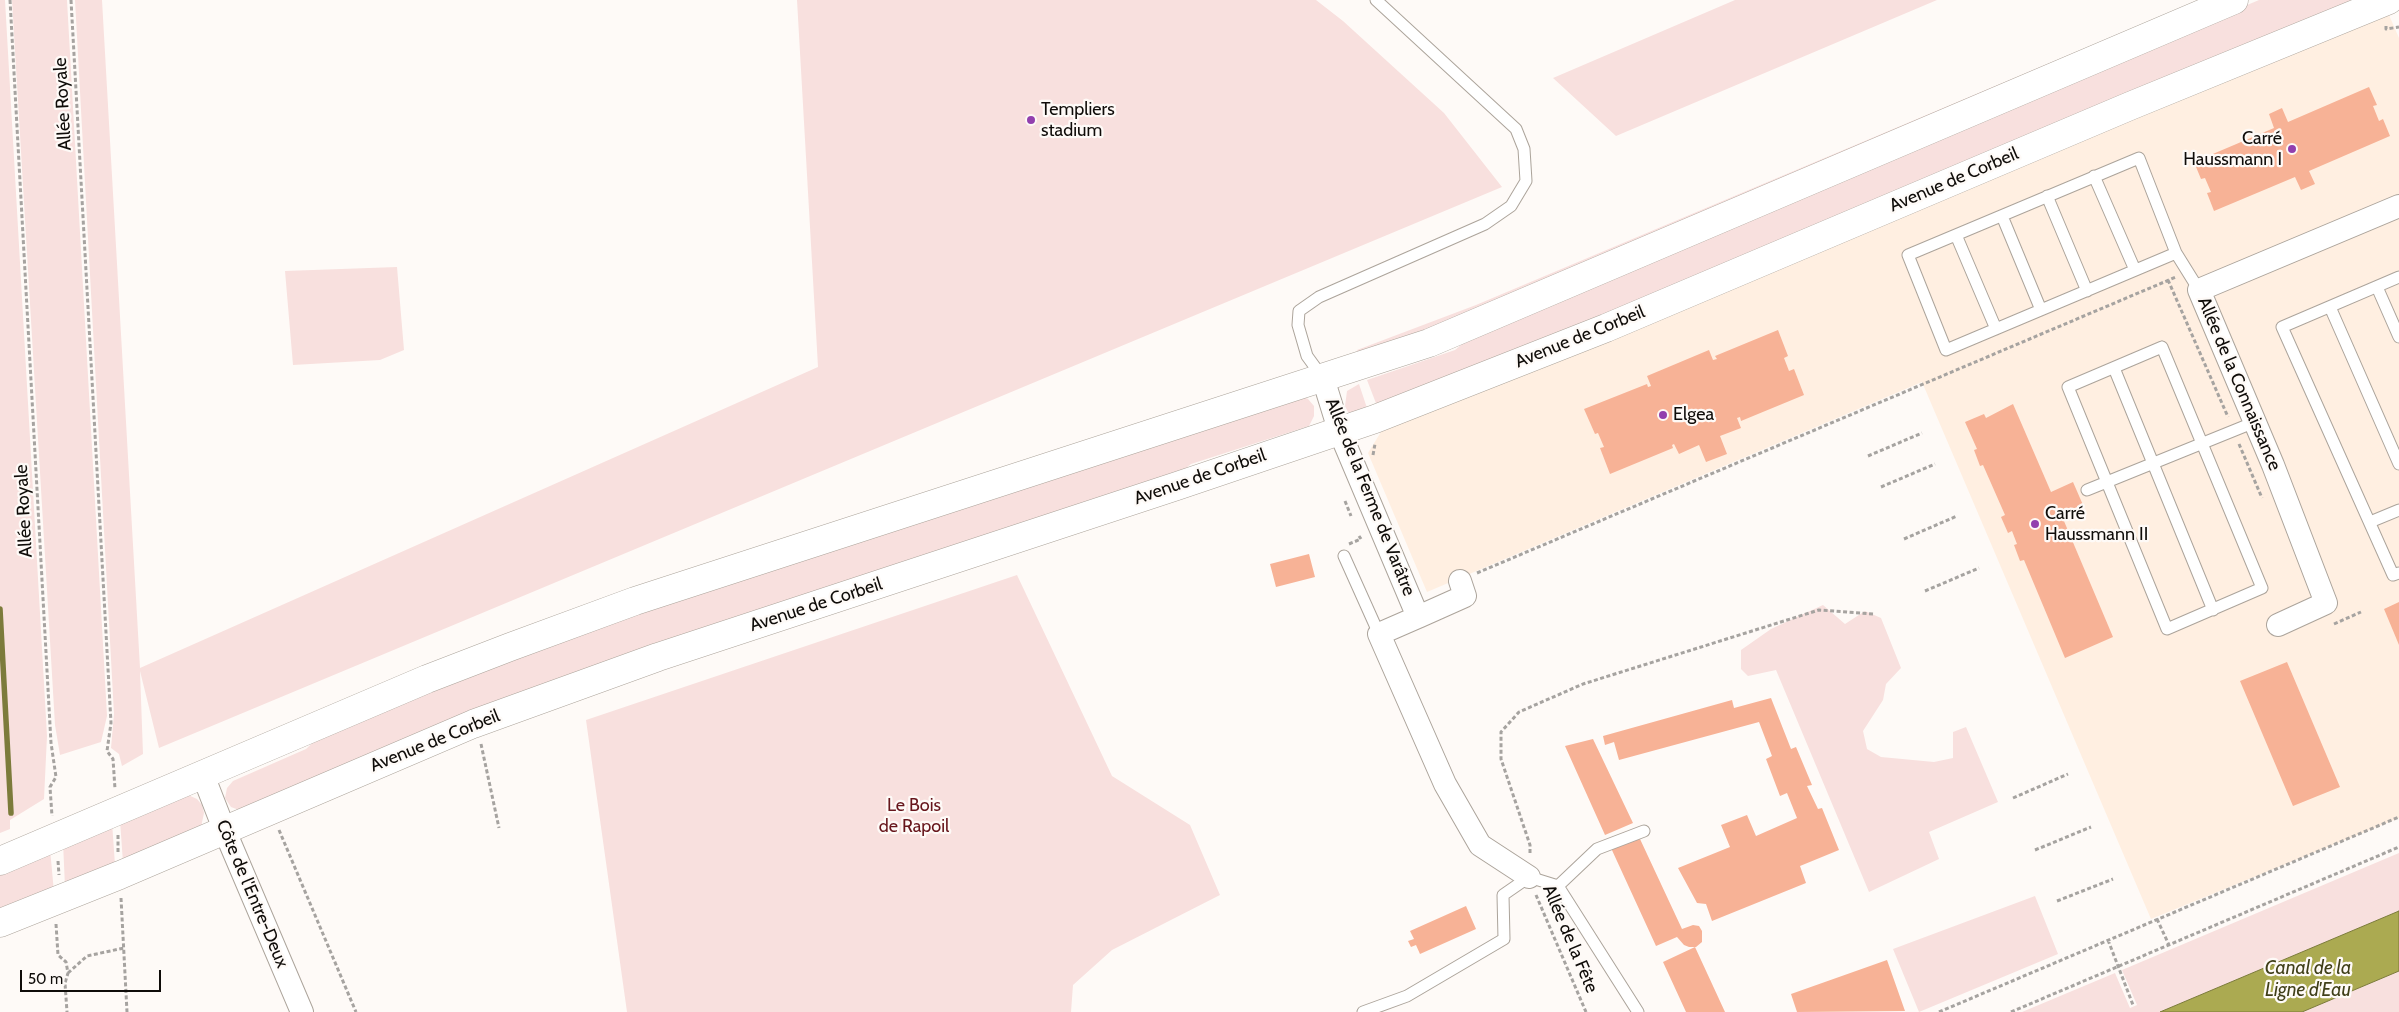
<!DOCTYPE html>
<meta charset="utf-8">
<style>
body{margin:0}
#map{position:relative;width:2399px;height:1012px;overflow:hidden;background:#fefaf7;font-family:Cabin,sans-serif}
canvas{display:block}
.scale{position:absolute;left:20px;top:970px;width:141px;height:22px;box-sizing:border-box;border:2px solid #0f0c09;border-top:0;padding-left:6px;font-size:15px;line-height:18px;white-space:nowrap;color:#0f0c09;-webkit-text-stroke:4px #fefaf7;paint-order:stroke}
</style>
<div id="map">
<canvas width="2399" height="1012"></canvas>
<div class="scale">50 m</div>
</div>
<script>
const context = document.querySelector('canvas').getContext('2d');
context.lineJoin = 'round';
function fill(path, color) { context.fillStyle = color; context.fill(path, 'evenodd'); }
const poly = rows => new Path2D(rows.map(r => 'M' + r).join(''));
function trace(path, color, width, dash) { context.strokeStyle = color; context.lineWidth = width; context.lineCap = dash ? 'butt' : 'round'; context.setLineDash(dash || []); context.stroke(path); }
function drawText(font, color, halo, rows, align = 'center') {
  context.font = font + ' Cabin,sans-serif'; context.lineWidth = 4.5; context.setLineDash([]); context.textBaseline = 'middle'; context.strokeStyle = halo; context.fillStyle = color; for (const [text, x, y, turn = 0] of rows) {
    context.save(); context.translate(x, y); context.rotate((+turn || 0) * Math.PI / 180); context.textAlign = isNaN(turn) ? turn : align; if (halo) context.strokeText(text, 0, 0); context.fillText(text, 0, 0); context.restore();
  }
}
fill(poly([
 [2375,15,2389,15,2399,38,2399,818,2151,919,1922,382,1427,592,1368,453,1384,427]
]), '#ffefe1');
fill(poly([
 [0,0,5,0,47,736,44,799,10,820,10,829,0,833],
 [12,0,67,0,107,716,101,742,60,755,55,725],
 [75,0,102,0,140,668,818,367,797,0,1316,0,1343,21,1444,113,1502,187,159,748,140,671,143,754,122,766,119,754,111,748,114,714],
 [1735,0,1937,0,1616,136,1553,78],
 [2199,0,1474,312,1359,355,1357,350,1476,305],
 [2259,0,2365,0,1379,411,1367,380,1455,350,1479,330],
 [397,267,404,350,380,360,293,365,285,271],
 [1359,384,1369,414,1355,415,1348,412,1345,406,1347,391],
 [1301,395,1308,399,1314,406,1314,416,1309,426,1191,464,1174,478,239,810,231,807,225,798,227,788,233,781,306,749,321,735,549,641],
 [1017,575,1112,776,1190,825,1220,895,1112,950,1073,985,1071,1012,627,1012,586,720],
 [1823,605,1845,624,1865,611,1881,618,1901,668,1886,684,1883,700,1863,731,1867,749,1881,757,1934,762,1953,758,1953,732,1966,727,1998,802,1929,832,1939,859,1869,892,1776,670,1748,676,1741,669,1741,650,1771,629],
 [186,794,197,799,202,805,204,813,201,827,123,863,120,820],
 [112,822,115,865,65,887,63,842],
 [50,849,54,892,0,914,0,868],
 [2399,853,2399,911,2160,1012,2022,1012,2115,973,2130,1008,2137,1005,2122,970],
 [2035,896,2058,954,1919,1012,1893,949],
 [2399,971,2399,1012,2302,1012]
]), '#f8e0de');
const water = poly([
 [2399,911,2399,971,2302,1012,2160,1012,2399,911]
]);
fill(water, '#abaa51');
trace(water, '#7c7b3b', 1);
trace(poly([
 [0,609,11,813]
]), '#7c7b3b', 5.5);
fill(poly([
 [2369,87,2377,105,2373,106,2379,121,2383,119,2390,136,2309,171,2315,184,2301,190,2295,177,2214,211,2207,193,2211,192,2205,178,2201,179,2194,162,2274,128,2269,114,2282,108,2288,122],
 [1778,330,1788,356,1784,358,1789,371,1794,369,1804,395,1741,421,1740,417,1737,418,1741,428,1720,436,1727,454,1706,462,1699,445,1679,454,1674,444,1672,445,1673,448,1610,474,1600,448,1604,447,1598,433,1595,434,1584,409,1647,384,1648,387,1651,386,1647,376,1709,350,1713,360,1717,359,1715,356],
 [2013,404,2051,492,2073,482,2083,505,2061,514,2113,637,2065,658,2024,560,2020,561,2014,545,2017,544,2012,531,2008,533,2001,517,2005,515,1983,465,1980,466,1974,450,1977,449,1965,422,1984,414,1986,418],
 [1309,554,1315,577,1276,587,1270,564],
 [2399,602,2399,645,2384,609],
 [2287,662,2340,787,2293,806,2240,681],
 [1771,698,1791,749,1796,747,1812,785,1807,786,1818,809,1822,808,1839,850,1800,866,1806,883,1712,921,1706,904,1697,903,1678,868,1730,847,1721,825,1747,815,1756,836,1797,818,1787,793,1780,796,1766,759,1772,756,1759,722,1619,760,1614,742,1605,745,1603,736,1732,700,1734,708],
 [1593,739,1633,823,1605,835,1565,746],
 [1640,839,1682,929,1693,925,1699,926,1702,931,1702,942,1696,947,1689,947,1684,945,1677,937,1656,946,1611,848],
 [1466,906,1476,929,1420,954,1416,945,1411,947,1408,941,1414,939,1410,931],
 [1695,947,1725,1012,1686,1012,1663,962],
 [1887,960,1905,1011,1797,1012,1791,994]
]), '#f7b296');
const lane = poly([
 [2094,176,2135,270],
 [2047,196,2087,291],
 [2002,216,2041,310],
 [1956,235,1996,329],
 [2176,253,1946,350,1908,255,2139,158,2176,253,2199,290],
 [2399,277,2282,327,2393,575,2399,573],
 [2377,287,2399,337],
 [2330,307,2399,464],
 [2162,347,2262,588,2167,629,2068,387,2162,347],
 [2114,368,2213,610],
 [1323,378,1307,356,1298,325,1299,311,1319,297,1485,224,1511,206,1526,181,1524,149,1516,129,1376,0],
 [2087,490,2255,422],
 [2370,522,2399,510],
 [1344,556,1379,634],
 [1558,886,1597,849,1644,831],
 [1363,1012,1407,996,1504,939,1503,895,1529,877,1558,886,1638,1012]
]);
const street = poly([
 [1323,378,1339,430,1418,617,1379,634,1445,784,1480,845,1529,877],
 [1418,617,1465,596,1460,581],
 [2278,625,2326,603,2273,465,2199,290,2399,206],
 [203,775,224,829,302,1012]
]);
const secondary = poly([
 [0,861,427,679,510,647,635,601,1429,343,2234,0],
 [0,923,120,875,473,724,658,657,1177,486,1375,419,1606,328,2130,106,2389,0]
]);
trace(lane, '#aca49b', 13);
trace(street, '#aca49b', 24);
trace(secondary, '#aca49b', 29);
trace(poly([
 [10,0,51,743,56,777,50,787,52,816],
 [71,0,111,723,107,751,113,759,115,789],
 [2386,26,2386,29,2399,27],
 [2168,280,2228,417],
 [2239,444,2262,498],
 [1373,455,1375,444],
 [1868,456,1922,433],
 [1881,487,1935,464],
 [1345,501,1351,516],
 [1904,539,1957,516],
 [1349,544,1361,539,1359,536],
 [1477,573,2176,277],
 [1925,591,1979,568],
 [2334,624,2361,612],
 [481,744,499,828],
 [2013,798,2068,774],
 [279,830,356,1012],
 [118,835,118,852],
 [2035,850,2091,827],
 [1530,853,1530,845,1501,759,1501,732,1519,712,1583,684,1819,610,1874,614],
 [58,861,59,875],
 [1536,895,1586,1012],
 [121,898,127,1012],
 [2057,901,2113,879],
 [2157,919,2169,945],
 [56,924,58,955,66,962,68,973,65,983,67,1012],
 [2108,940,2133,1005],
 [68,973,87,956,124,948],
 [1939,1012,2399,817],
 [2011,1012,2399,847]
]), '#a6a3a0', 3, [4, 2.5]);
trace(lane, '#fff', 11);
trace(street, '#fff', 22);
trace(secondary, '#fff', 28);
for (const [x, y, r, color] of [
 [1031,120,5,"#923fae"],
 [2292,149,5,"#923fae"],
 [1663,415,5,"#923fae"],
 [2035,524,5,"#923fae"]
]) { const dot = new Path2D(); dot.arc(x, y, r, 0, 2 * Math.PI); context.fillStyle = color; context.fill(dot); trace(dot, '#fefaf7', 2); }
drawText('18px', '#0f0c09', '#fefaf7', [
 ["Allée Royale",63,104,-93],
 ["Avenue de Corbeil",1954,180,-23],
 ["Avenue de Corbeil",1580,337,-22],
 ["Allée de la Connaissance",2239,384,67],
 ["Avenue de Corbeil",1200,477,-19],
 ["Allée de la Ferme de Varâtre",1370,497,68],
 ["Allée Royale",24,511,-93],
 ["Avenue de Corbeil",816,605,-18],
 ["Avenue de Corbeil",435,741,-22],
 ["Côte de l'Entre-Deux",252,894,67],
 ["Allée de la Fête",1570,939,67]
]);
drawText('18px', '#0f0c09', '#fefaf7', [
 ["Templiers",1041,110],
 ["stadium",1041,131],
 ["Carré",2282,139,"right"],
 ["Haussmann I",2282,160,"right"],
 ["Elgea",1673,415],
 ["Carré",2045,514],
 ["Haussmann II",2045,535]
], 'left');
drawText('18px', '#67161c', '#fefaf7', [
 ["Le Bois",914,806],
 ["de Rapoil",914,827]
]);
drawText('italic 19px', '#403f19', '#fefaf7', [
 ["Canal de la",2308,968],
 ["Ligne d'Eau",2308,990]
]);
</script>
